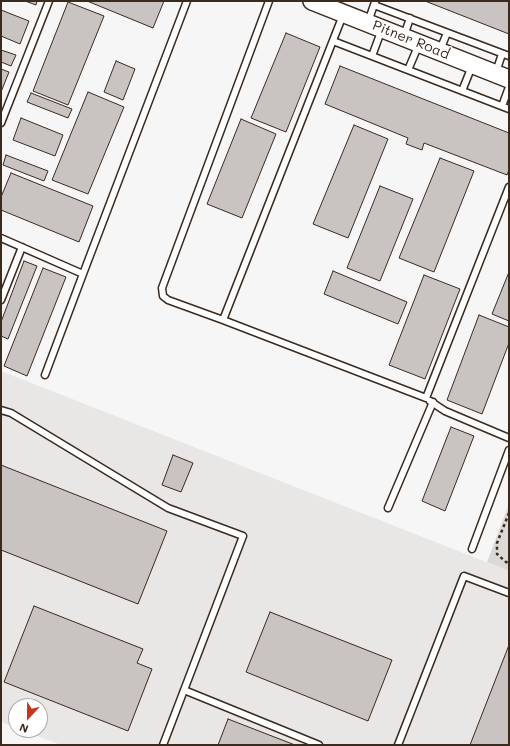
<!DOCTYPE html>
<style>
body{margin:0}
#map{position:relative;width:510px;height:746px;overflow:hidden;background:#f7f6f6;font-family:Mali,sans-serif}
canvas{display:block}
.frame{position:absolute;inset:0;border:2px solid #3b2a1e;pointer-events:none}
.north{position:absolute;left:8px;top:698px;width:40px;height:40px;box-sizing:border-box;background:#fff;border:1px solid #b1aaa5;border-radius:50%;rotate:202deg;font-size:11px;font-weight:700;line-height:16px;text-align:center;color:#3b2a1e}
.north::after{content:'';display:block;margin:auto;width:14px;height:18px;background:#c8321e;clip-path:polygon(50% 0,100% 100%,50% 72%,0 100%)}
</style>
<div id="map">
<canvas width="510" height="746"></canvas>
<div class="frame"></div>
<div class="north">N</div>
</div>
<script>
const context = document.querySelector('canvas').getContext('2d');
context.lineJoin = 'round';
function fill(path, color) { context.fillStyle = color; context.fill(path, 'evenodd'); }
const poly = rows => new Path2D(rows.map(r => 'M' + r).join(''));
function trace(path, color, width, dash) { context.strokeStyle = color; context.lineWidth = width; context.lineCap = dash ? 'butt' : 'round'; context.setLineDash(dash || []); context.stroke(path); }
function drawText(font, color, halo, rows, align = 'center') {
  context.font = font + ' Mali,sans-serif'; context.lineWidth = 3; context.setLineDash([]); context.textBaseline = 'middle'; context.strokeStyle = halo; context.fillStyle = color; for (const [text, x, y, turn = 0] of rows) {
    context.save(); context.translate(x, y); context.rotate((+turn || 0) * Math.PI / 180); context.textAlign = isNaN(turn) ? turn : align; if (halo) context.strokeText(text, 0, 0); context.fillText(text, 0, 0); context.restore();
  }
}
fill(poly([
 [1,371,509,571,509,745,61,745,21,730,40,730,40,706,16,706,16,728,1,722]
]), '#e9e7e6');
fill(poly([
 [509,504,509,571,487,562]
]), '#dbd9d6');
const building = poly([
 [25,1,37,1,36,5,25,1],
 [87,1,164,1,153,28,87,1],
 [425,1,509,1,509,34,425,1],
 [68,2,104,16,68,105,33,91,68,2],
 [1,10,29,21,20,44,1,36,1,10],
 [286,33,320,47,286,132,251,118,286,33],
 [1,50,16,55,11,66,1,62,1,50],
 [116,61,135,69,123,100,104,92,116,61],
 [340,66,509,133,509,170,507,175,424,143,422,150,406,144,408,138,325,104,340,66],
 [1,69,9,72,1,92,1,69],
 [88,92,124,107,88,194,52,180,88,92],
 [31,93,72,109,68,118,27,102,31,93],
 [21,118,63,135,55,156,13,140,21,118],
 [241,119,276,134,242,218,207,204,241,119],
 [354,125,388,139,348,238,313,224,354,125],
 [6,155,48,171,44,181,3,165,6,155],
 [440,158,474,171,434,272,399,258,440,158],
 [11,173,93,206,79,242,1,210,1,197,11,173],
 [380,186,413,199,380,281,347,268,380,186],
 [24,261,37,266,8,339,1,336,1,322,24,261],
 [43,268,66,277,27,376,4,366,43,268],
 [333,271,407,302,398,324,324,294,333,271],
 [509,272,509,321,492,314,509,272],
 [424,275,460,289,425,379,389,365,424,275],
 [479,315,509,327,509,343,482,414,447,400,479,315],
 [451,427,474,436,445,511,422,501,451,427],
 [173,455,193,463,181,492,162,485,173,455],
 [1,465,167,531,138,604,1,550,1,465],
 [34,606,143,649,137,663,152,669,128,731,4,682,34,606],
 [270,612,392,660,368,721,246,672,270,612],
 [509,645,509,745,470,745,509,645],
 [228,719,295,745,218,745,228,719]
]);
fill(building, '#c9c3c1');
trace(building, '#3b2a1e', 1);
const lane = poly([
 [374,5,509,56],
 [343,15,223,320,426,398,509,187],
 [368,22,375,2],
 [404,36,410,18],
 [333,41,509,109],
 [440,50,447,33],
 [372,56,382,29],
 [408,70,419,44],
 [496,72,502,54],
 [462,91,472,66],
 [502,106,509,87],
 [1,123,49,1],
 [1,238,83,274,187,1],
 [1,300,22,247],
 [223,320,168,300,163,296,162,288,269,1],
 [45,375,83,274],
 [430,401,445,411,509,438],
 [1,410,11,413,168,508,243,536,163,745],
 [388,508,433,402],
 [472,549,509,450],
 [184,690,319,745],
 [398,745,464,576,509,593]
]);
const secondary = poly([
 [312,1,509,79]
]);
trace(lane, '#3b2a1e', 9);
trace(secondary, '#3b2a1e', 20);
trace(poly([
 [509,513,497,543,497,554,506,562,509,563]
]), '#3b2a1e', 2.5, [3, 3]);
trace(lane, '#fff', 6);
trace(secondary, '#fff', 17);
drawText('14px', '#3b2a1e', '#fff', [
 ["Pitner Road",411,40,22]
]);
</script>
